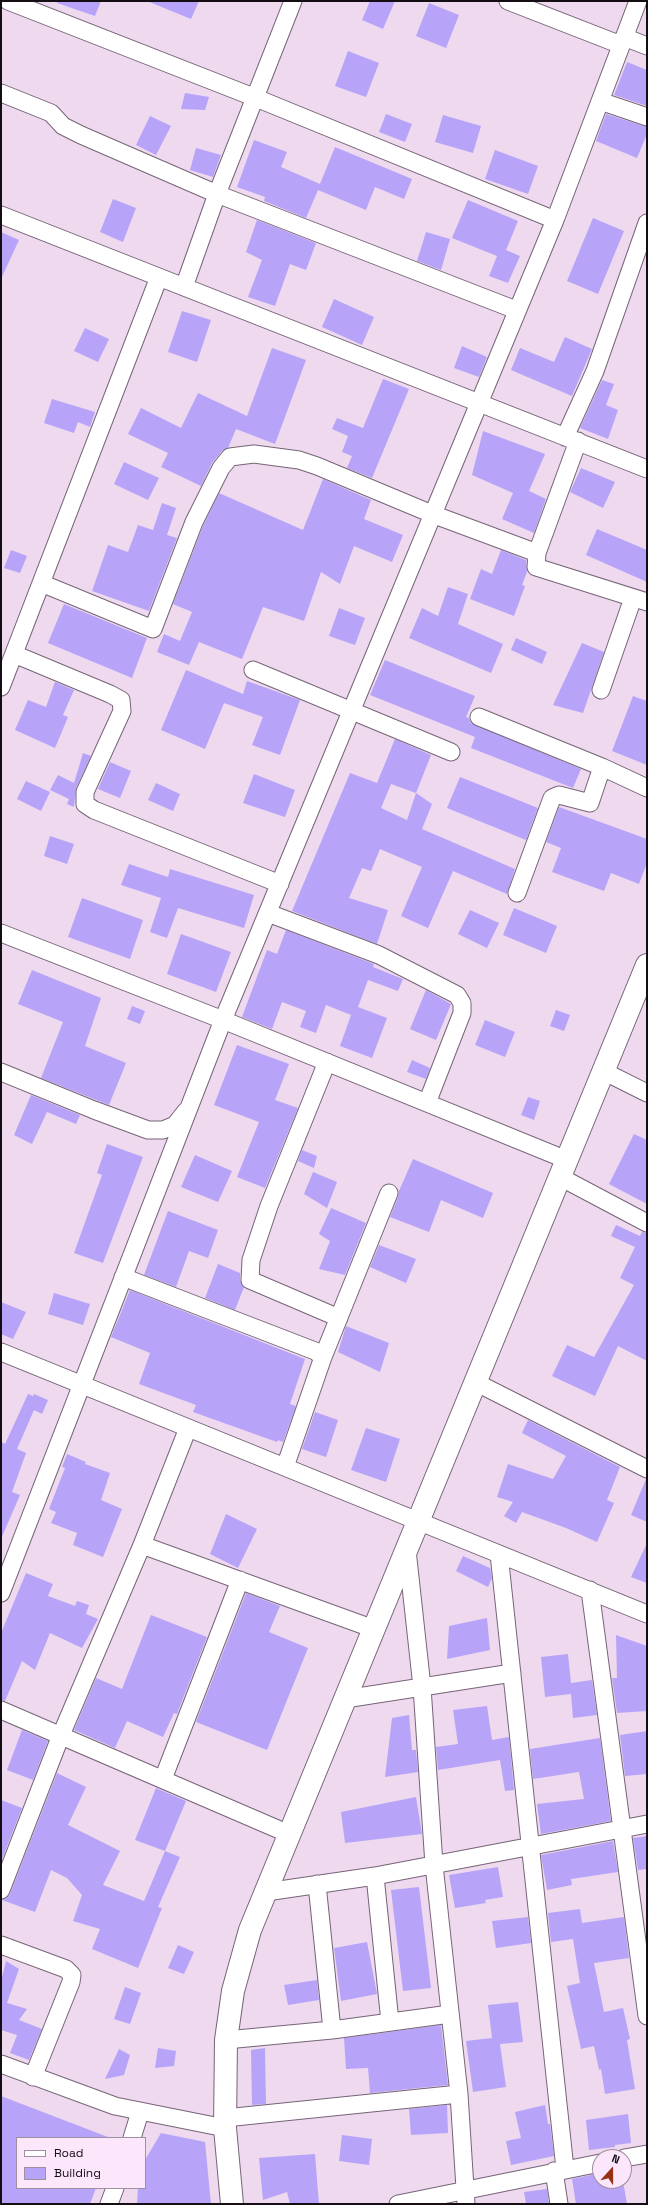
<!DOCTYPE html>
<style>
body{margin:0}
#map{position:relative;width:648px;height:2205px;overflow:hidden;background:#eed9ee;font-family:"Space Grotesk",sans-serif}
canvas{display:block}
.frame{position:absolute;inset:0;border:2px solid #140d14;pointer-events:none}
.legend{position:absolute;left:16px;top:2137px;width:130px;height:52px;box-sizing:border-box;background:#fbe6fb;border:1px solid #9f8f9f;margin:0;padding:5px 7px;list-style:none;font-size:12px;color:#140d14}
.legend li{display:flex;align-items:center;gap:8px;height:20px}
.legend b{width:20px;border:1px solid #9f8f9f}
.north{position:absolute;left:592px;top:2149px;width:40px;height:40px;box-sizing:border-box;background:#fbe6fb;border:1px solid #9f8f9f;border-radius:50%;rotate:21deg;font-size:11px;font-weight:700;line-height:16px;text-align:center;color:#140d14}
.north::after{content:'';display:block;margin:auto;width:14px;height:18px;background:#983018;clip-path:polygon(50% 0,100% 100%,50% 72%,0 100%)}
</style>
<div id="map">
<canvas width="648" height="2205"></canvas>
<div class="frame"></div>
<ul class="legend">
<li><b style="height:5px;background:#fff"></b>Road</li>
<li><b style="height:11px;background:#b7a4f9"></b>Building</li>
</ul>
<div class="north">N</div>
</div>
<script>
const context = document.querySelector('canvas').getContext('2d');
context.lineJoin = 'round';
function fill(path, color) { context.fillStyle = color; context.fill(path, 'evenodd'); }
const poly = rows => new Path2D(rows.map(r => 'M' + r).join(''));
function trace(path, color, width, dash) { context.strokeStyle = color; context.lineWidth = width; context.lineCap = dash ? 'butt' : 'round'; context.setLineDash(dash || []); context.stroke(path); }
fill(poly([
 [58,1,101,1,95,16,57,3],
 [147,1,199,1,191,19],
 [370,1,395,1,383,29,362,20],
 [429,3,459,15,446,48,416,36],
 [348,51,379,63,366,97,335,86],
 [627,62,647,70,647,106,614,95],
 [185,93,209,97,205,110,181,109],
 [386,114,412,124,405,142,379,132],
 [606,114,647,127,647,134,637,158,596,141],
 [443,115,481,126,473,153,435,142],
 [150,116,171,126,156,155,136,145],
 [254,140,287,152,281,167,320,184,335,147,412,179,404,199,375,187,366,210,318,190,306,218,264,201,265,197,237,187],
 [196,148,221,155,213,177,190,170],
 [495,150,538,166,528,194,485,179],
 [113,199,136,208,123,242,100,232],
 [468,200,518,221,506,250,520,256,508,283,489,276,497,256,452,238],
 [593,218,624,231,598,294,567,281],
 [257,220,316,243,306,270,290,264,275,306,248,297,262,260,246,252],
 [1,232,19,240,1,279],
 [426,232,450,239,441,270,417,261],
 [334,299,374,317,362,345,322,327],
 [182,311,211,320,197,362,168,352],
 [85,328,109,339,98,362,74,351],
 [565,337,592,349,572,396,511,370,520,348,554,362],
 [462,346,487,357,479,377,454,368],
 [272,348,306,360,275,444,236,429,228,448,222,451,212,463,201,486,161,467,168,453,128,434,141,408,181,428,198,393,247,416],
 [383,379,409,389,372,478,347,468,352,456,342,452,348,436,332,429,337,418,363,428],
 [602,380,614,384,606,405,618,410,608,439,580,428],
 [52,399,95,412,90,427,78,422,74,433,44,423],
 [483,431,545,454,529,491,546,499,534,533,502,519,513,493,472,475],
 [124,462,159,478,148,500,114,484],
 [581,468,615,482,603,508,570,492],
 [323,479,371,500,364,519,403,535,392,562,354,546,340,584,321,572,304,621,263,607,242,659,199,642,189,665,157,652,164,634,180,641,192,612,173,604,203,526,219,493,303,530],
 [162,503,176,508,167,535,177,538,149,611,92,591,108,545,128,552,138,525,153,530],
 [597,529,647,550,647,582,586,555],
 [11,550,27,556,20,573,4,568],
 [501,550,526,560,527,572,522,585,525,586,514,616,470,599,481,569,492,574],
 [448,587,468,594,458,624,503,644,491,673,409,638,422,608,438,616],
 [64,604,147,638,132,678,48,643],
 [339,608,365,618,355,645,329,636],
 [516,638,547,652,542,664,511,650],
 [582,643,604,652,583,713,553,705],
 [385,660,475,696,466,717,469,718,471,723,581,769,573,788,471,748,475,737,370,695],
 [186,670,243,694,247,681,300,700,280,755,252,745,263,717,224,703,205,749,161,730],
 [55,682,74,690,63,715,68,717,55,748,15,730,28,700,46,707],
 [633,696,647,701,647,765,612,751],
 [395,739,431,755,416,793,432,804,422,829,515,869,507,894,453,871,428,928,401,916,422,867,380,849,371,871,362,868,349,898,388,910,377,944,292,911,350,773,377,783],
 [391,784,416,793,407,820,381,808],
 [83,753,91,756,76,788,74,807,67,804,69,799,50,790,58,775,74,783],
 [110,762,131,771,120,798,98,789],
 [254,774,295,790,285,817,243,803],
 [460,777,538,808,526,840,447,808],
 [26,781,50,792,41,811,17,799],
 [156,783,180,794,173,811,148,800],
 [559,807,647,839,647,863,639,884,611,873,604,891,552,872,561,848,546,842],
 [50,836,74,844,67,864,44,856],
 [129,864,168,877,170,869,254,895,244,928,178,908,167,938,150,932,161,898,121,885],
 [82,898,143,920,130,959,68,937],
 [514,908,557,926,546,953,503,935],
 [470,910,499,923,487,948,458,934],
 [286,930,374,964,373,967,403,979,398,991,368,980,358,1007,387,1018,372,1058,340,1046,351,1015,326,1005,316,1033,300,1027,306,1011,282,1002,272,1029,242,1017,267,950,277,954],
 [181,934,231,952,216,992,167,974],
 [32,970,101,998,85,1046,126,1063,109,1105,41,1078,63,1022,18,1004],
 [426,990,451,1004,436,1040,410,1029],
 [132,1006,145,1011,140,1024,127,1019],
 [556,1010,570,1015,564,1031,550,1026],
 [485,1020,515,1032,505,1057,475,1045],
 [237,1045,289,1064,275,1100,298,1108,265,1188,237,1177,259,1122,214,1105],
 [412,1060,430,1068,426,1079,407,1072],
 [31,1095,80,1115,76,1124,47,1112,32,1144,14,1135],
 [528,1097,540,1101,534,1120,521,1115],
 [634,1134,647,1140,647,1204,609,1184],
 [107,1144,143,1157,103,1263,74,1253,102,1175,97,1173],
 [302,1150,317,1156,314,1168,298,1161],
 [195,1155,232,1171,218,1202,181,1187],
 [413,1159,493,1193,483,1218,441,1200,429,1232,390,1217,398,1197,399,1191],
 [313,1172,337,1182,327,1208,304,1194],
 [331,1208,366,1223,345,1275,319,1269,330,1241,319,1234],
 [168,1211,218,1230,208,1258,189,1251,176,1287,144,1275],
 [616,1225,640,1236,642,1232,647,1233,647,1361,618,1346,595,1396,552,1376,567,1345,594,1357,634,1285,620,1278,635,1247,611,1236],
 [379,1245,416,1259,406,1283,370,1267],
 [218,1264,240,1273,240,1280,244,1287,235,1310,205,1298],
 [130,1290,305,1359,290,1404,296,1406,283,1442,278,1440,277,1442,193,1412,196,1405,139,1384,150,1353,111,1337],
 [54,1293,90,1304,83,1325,48,1314],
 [1,1302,26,1312,13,1339,1,1334],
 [346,1326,389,1343,380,1372,338,1352],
 [28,1394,33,1396,34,1394,48,1400,42,1414,34,1410,17,1449,26,1453,12,1492,20,1495,1,1539,1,1442,5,1444],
 [315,1412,338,1420,326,1457,302,1449],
 [528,1420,620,1467,607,1500,614,1503,597,1542,566,1528,522,1512,516,1523,504,1516,513,1502,497,1497,508,1464,553,1479,566,1456,522,1433],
 [366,1428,400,1439,386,1482,351,1470],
 [67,1454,86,1462,85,1464,110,1473,101,1500,122,1509,103,1557,73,1545,77,1533,51,1523,56,1512,49,1509,65,1468,62,1467],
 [646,1479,647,1479,647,1522,631,1515],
 [226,1514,257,1529,238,1568,210,1554],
 [647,1543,647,1583,631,1577],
 [463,1556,490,1568,492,1578,488,1587,456,1571],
 [26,1573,53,1584,48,1596,75,1606,77,1601,89,1605,86,1614,98,1619,82,1648,50,1633,35,1670,22,1661,5,1701,1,1700,1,1633],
 [246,1593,280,1606,269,1632,308,1648,267,1750,196,1722],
 [151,1615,207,1637,177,1714,174,1713,163,1737,127,1721,115,1748,74,1730,96,1678,122,1689],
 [487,1618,490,1650,447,1659,449,1626],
 [616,1635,647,1646,647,1711,617,1713,612,1678,617,1678],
 [568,1654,571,1683,592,1680,597,1715,573,1718,571,1694,545,1697,541,1657],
 [487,1706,492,1740,509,1737,514,1790,505,1791,500,1760,438,1770,436,1747,458,1744,453,1710],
 [409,1715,412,1750,416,1750,418,1772,385,1777,392,1718],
 [22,1730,48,1741,33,1780,7,1770],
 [647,1731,647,1774,625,1776,620,1735],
 [600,1738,611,1821,541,1834,537,1804,584,1799,579,1772,533,1779,530,1749],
 [57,1773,86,1787,68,1825,120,1851,103,1885,144,1901,165,1851,180,1857,158,1907,162,1908,138,1968,92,1949,100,1929,73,1921,82,1895,67,1878,51,1870,35,1912,2,1900,7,1898,10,1894],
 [156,1788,186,1801,165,1851,135,1840],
 [416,1797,422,1834,345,1843,341,1812],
 [1,1800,22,1808,1,1862],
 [647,1836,647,1869,638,1870,633,1838],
 [613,1841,618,1872,571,1879,572,1885,547,1890,541,1855],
 [498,1867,503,1897,485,1900,486,1903,455,1908,449,1875],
 [419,1887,431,1988,403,1991,391,1890],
 [580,1909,582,1923,624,1917,629,1958,594,1963,604,2012,623,2008,630,2039,627,2040,635,2089,605,2094,601,2069,599,2070,594,2046,581,2049,567,1986,580,1983,573,1939,551,1942,548,1913],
 [528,1917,531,1943,496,1948,492,1921],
 [367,1942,377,1994,341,2001,334,1948],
 [178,1945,194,1952,184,1974,168,1968],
 [6,1961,19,1969,7,2003,27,2009,19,2020,42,2029,29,2060,10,2053,17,2035,1,2030,1,1981],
 [317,1980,319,2000,288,2005,284,1985],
 [125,1987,141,1993,130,2024,114,2019],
 [518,2002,523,2042,500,2044,506,2087,473,2092,466,2041,492,2038,488,2005],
 [441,2025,448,2085,370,2093,368,2068,346,2069,344,2038],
 [158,2048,176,2051,174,2066,155,2068],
 [265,2048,266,2104,252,2105,251,2050],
 [119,2049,130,2055,124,2075,105,2079],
 [1,2096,108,2137,17,2138,17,2188,96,2188,90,2204,1,2204],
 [447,2105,448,2133,411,2135,409,2109],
 [545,2105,548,2124,550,2124,554,2156,511,2165,506,2141,521,2138,515,2112],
 [628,2114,631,2143,615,2145,615,2147,589,2150,586,2120],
 [161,2133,205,2142,211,2204,137,2204,138,2188,145,2188,145,2160],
 [342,2135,372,2139,369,2165,339,2161],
 [315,2154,319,2204,290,2204,287,2192,263,2200,259,2158],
 [600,2173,600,2181,623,2181,627,2204,576,2204,572,2179],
 [547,2189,549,2204,526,2204,524,2192]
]), '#b7a4f9');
const street = poly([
 [8,1,256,98,555,220],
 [508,1,621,45],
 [624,37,647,46],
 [1,93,51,113,63,126,81,135,217,194,516,310],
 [600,101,647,117],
 [1,215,647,469],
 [184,287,217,194,293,1],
 [565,437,595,371,647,223],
 [537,553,578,441],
 [41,583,153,629,194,522,221,468,230,457,254,454,299,460,317,466,432,514,537,553,536,567,647,602],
 [14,654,110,694,121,700,122,711,85,792,85,804,94,810,280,884],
 [253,670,451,752],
 [1,687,159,277],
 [601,690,633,598],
 [479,717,602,767,647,788],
 [517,893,552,798,559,795,590,803,602,767],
 [268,913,379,955,457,995,462,1003,462,1013,427,1103],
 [1,933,223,1020,567,1160],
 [327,1062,269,1206,251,1260,250,1280,339,1318],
 [603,1071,647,1093],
 [1,1072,94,1110,148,1130,163,1130,175,1125,186,1111],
 [560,1177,647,1223],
 [123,1277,315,1351,323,1357,285,1467],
 [1,1352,647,1614],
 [323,1357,389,1193],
 [475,1382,647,1469],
 [142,1545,374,1629],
 [407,1550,422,1687,434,1865,459,2094,466,2204],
 [499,1554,565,2169],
 [590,1590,647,2016],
 [1,1593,223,1020,555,220,638,1],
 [345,1699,512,1673],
 [1,1710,289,1834],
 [163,1779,240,1580],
 [375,1876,390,2022],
 [317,1884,332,2030],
 [1,1890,61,1735,142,1545,188,1428],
 [266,1892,375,1876,647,1824],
 [1,1945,66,1969,72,1975,71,1982,33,2077],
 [226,2040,332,2030,450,2014],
 [1,2064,115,2106,225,2128],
 [225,2118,459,2094],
 [132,2138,140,2112],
 [624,2158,647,2154],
 [554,2171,559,2204],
 [109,2204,115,2188],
 [398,2204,600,2163]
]);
const secondary = poly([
 [232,2204,225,2128,226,2040,233,1991,250,1930,647,965]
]);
trace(street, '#766477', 19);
trace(secondary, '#766477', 24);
trace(street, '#fff', 17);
trace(secondary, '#fff', 22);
</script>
